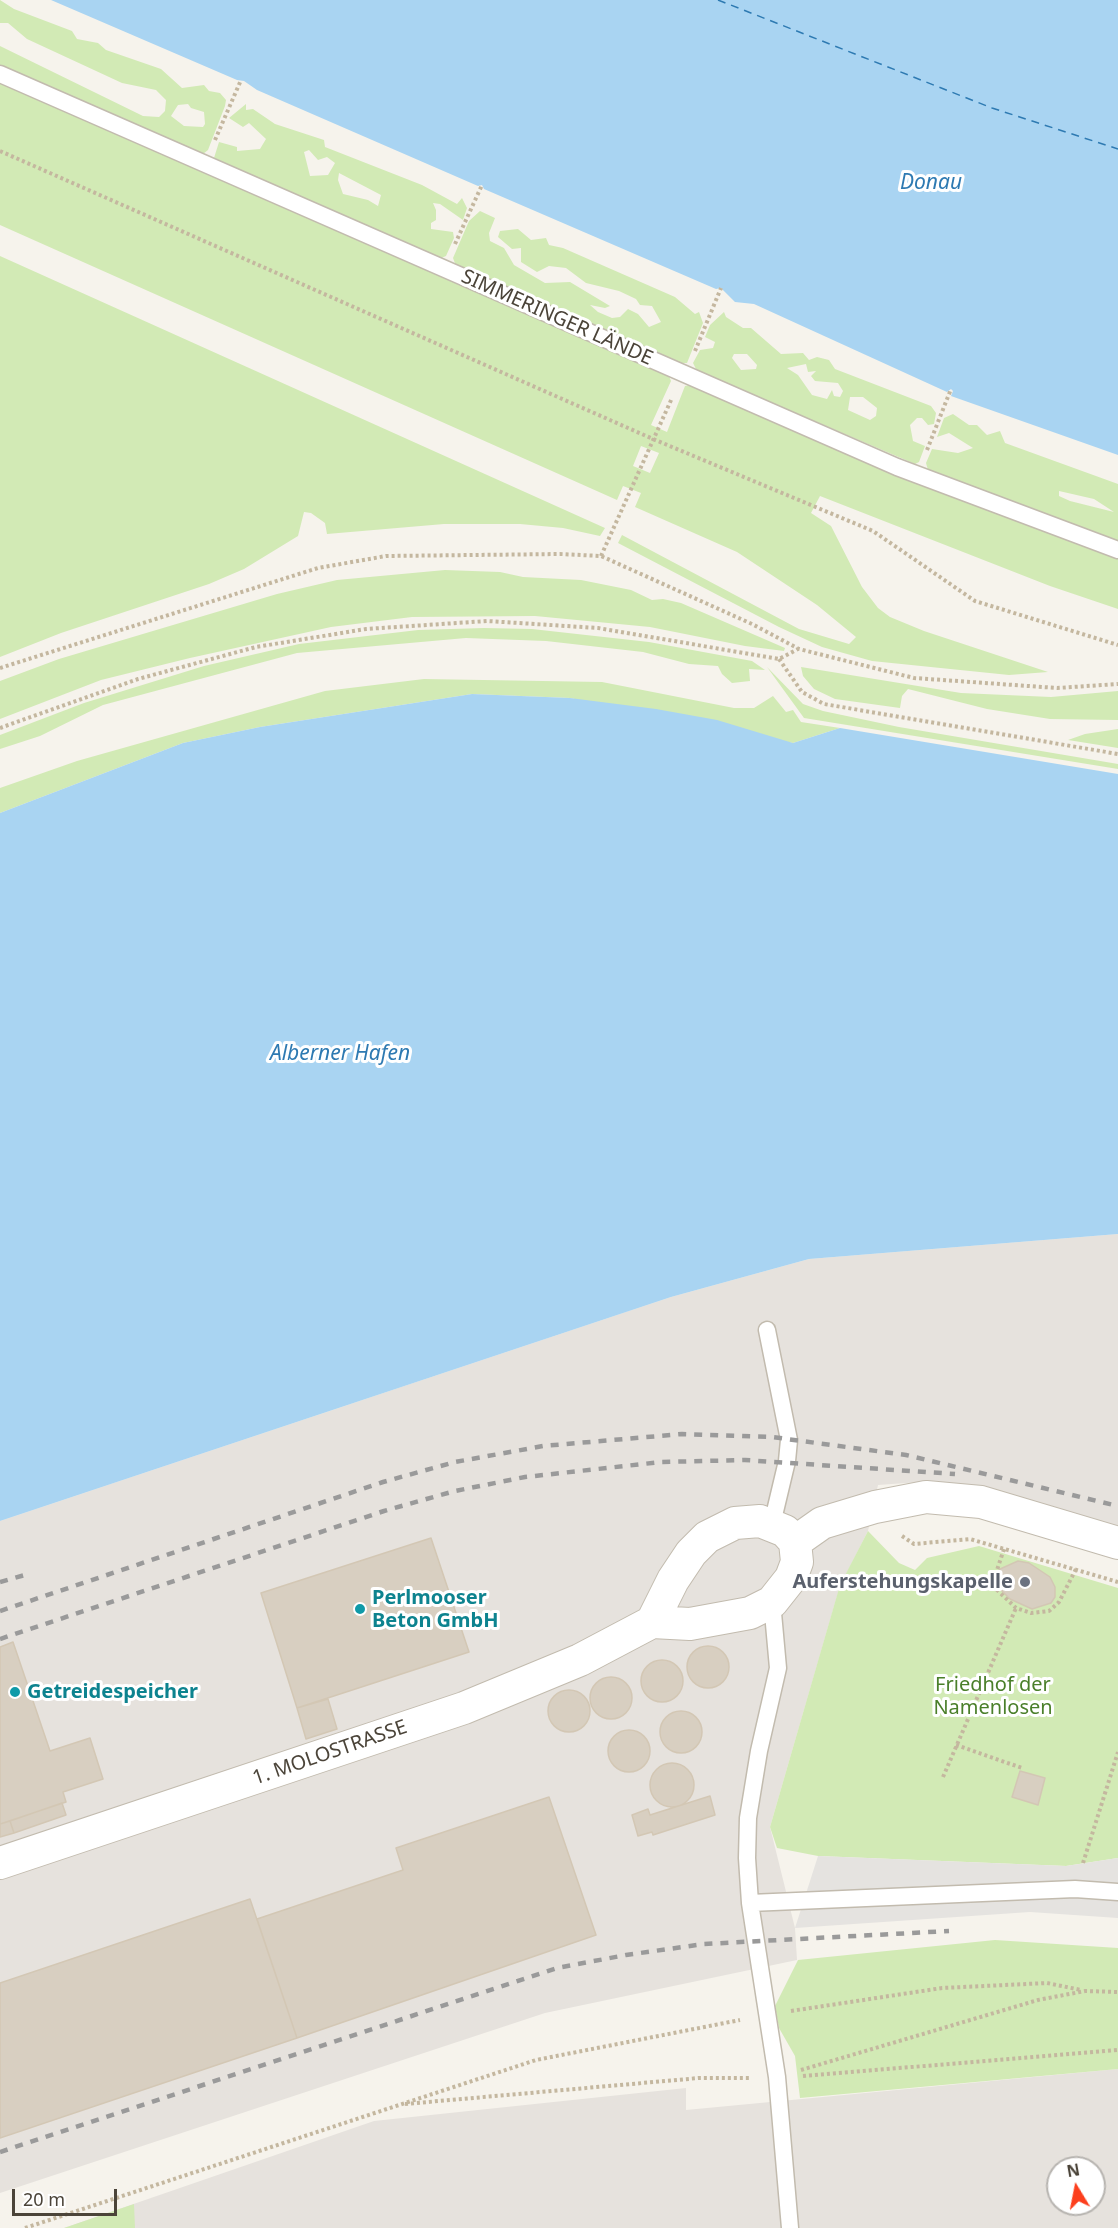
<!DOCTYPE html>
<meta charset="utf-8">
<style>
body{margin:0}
#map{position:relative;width:1118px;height:2228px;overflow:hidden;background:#f6f3ec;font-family:"Noto Sans",sans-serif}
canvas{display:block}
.north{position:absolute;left:1046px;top:2156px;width:60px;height:60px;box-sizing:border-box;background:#fff;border:2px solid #b7b4b0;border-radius:50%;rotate:350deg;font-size:16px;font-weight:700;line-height:24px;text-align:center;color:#4b4439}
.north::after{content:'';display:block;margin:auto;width:21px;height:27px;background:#fc3f1d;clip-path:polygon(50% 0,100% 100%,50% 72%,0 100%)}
.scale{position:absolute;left:12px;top:2189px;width:105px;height:27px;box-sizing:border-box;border:3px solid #4b4439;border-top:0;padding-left:8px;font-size:18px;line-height:21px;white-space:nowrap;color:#4b4439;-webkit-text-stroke:4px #fff;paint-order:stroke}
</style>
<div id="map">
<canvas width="1118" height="2228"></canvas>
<div class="north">N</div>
<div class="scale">20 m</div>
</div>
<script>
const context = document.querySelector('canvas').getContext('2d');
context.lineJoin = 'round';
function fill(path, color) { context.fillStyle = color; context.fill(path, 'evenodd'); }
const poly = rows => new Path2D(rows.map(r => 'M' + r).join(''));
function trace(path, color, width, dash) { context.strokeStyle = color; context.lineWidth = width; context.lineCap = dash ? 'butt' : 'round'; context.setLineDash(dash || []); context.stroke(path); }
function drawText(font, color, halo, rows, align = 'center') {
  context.font = font + ' "Noto Sans",sans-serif'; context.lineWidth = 6; context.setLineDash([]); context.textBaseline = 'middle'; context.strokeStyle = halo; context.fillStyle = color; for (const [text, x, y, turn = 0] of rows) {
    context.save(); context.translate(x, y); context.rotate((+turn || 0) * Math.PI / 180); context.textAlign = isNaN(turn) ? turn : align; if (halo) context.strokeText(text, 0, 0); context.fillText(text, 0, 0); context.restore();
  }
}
fill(poly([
 [1118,1234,1118,1529,993,1490,934,1481,878,1485,868,1531,840,1586,770,1827,795,1928,797,1960,545,2013,0,2193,0,1521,671,1297,809,1259],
 [1118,2069,1118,2228,64,2228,374,2121,686,2088,686,2110],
 [1058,2168,1094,2168,1094,2204,1058,2204]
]), '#e6e2dd');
fill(poly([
 [0,0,14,9,72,31,77,39,98,43,106,50,161,69,182,88,204,85,209,91,220,93,226,100,225,106,208,150,203,154,0,65,0,46,143,116,159,117,165,111,166,100,156,90,122,83,27,39,8,23,0,23],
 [188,104,191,108,204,112,205,124,203,127,184,126,171,116,178,105],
 [0,81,669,376,671,381,651,425,667,432,685,386,690,385,1118,556,1118,609,1050,586,820,496,811,513,831,526,862,587,878,608,890,617,924,631,1048,672,1009,675,872,661,822,647,779,627,618,543,622,535,799,629,849,644,856,637,817,605,737,552,635,507,641,493,623,486,617,500,0,225],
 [641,446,659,453,650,473,633,466],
 [246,104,246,110,253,109,275,124,324,140,325,147,422,185,457,204,462,198,467,208,463,220,440,204,433,203,436,210,436,220,431,223,431,229,453,232,454,238,446,256,439,259,214,158,219,142,237,147,237,151,260,149,266,139,249,123,243,127,229,118],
 [309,150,318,160,327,157,335,163,328,175,310,176,304,152],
 [339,173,381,195,378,206,368,200,343,194,338,180],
 [480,211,495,218,489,233,490,241,504,248,514,265,545,283,570,282,610,306,605,308,590,305,598,312,612,318,620,317,628,309,638,314,649,327,661,322,652,306,640,305,636,299,619,291,586,283,566,268,549,266,537,272,521,262,521,248,512,249,498,237,500,231,518,229,531,240,546,238,549,245,563,248,675,297,695,314,699,312,703,323,687,363,679,363,456,266,453,258,469,221],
 [0,256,605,528,600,536,563,528,520,524,444,524,327,534,325,523,311,513,304,512,298,536,244,569,209,584,61,633,0,657],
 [724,312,726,317,743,328,751,328,781,354,803,353,809,360,817,357,829,360,835,369,931,406,936,413,934,424,928,425,922,418,917,418,910,425,913,441,925,446,919,462,915,464,697,371,693,363,700,350,713,348,715,342,705,337,710,325],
 [734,354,747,354,757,365,756,369,741,370,732,358],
 [806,364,808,372,816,371,811,376,815,381,838,383,843,391,840,397,834,396,832,390,827,399,812,395,798,375,787,368],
 [850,397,863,397,877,408,876,416,870,420,848,410],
 [953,414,969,425,977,425,987,435,1000,431,1005,443,1118,484,1118,541,1059,521,928,470,926,463,932,449,958,453,973,448,949,433,937,437,944,418],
 [1059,491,1094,499,1114,512,1070,501,1059,496],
 [445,570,500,572,523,577,581,580,631,590,652,600,663,599,681,603,785,648,784,651,745,646,650,627,535,616,412,617,331,627,190,658,101,680,0,719,0,681,59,659,277,594,337,580],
 [484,628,532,629,649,642,752,661,765,670,749,669,750,681,732,683,722,674,718,666,689,664,643,652,546,641,466,638,297,653,103,705,40,736,0,749,0,735,84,703,204,666,299,644,418,630],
 [767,667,803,704,823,711,899,727,1118,764,1118,769,804,718],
 [801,667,961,693,1051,697,1118,691,1118,720,1050,719,987,709,908,689,902,696,900,708,835,699,814,689,803,676],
 [424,679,602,682,734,708,754,708,773,696,786,712,793,710,801,722,840,728,793,743,570,698,472,694,260,727,183,743,0,813,0,788,77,761,325,691],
 [1118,729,1118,748,1068,740,1085,734],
 [868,1531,899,1563,915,1570,927,1558,979,1546,1118,1588,1118,1858,1066,1866,818,1856,777,1848,770,1827,840,1585],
 [995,1940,1118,1948,1118,2069,800,2098,795,2056,779,2028,775,2006,798,1960],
 [134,2204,135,2228,64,2228]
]), '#d2eab5');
fill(poly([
 [818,1856,1066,1866,1118,1858,1118,1918,1030,1912,795,1928]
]), '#e5e3e0');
fill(poly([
 [51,0,1118,0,1118,455,951,396,953,391,951,389,947,392,754,304,735,302,721,288,716,289,484,189,482,185,478,186,257,90,244,81,237,80],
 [472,694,570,698,656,709,717,720,793,743,840,728,1118,774,1118,1234,809,1259,671,1297,0,1521,0,813,183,743,260,727]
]), '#a9d4f2');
trace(poly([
 [718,0,992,108,1118,149]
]), '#2e7ab2', 1.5, [8, 6]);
const building = poly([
 [431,1538,469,1652,297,1708,261,1593,431,1538],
 [1018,1561,1029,1563,1050,1577,1055,1587,1055,1597,1051,1603,1032,1609,1010,1599,999,1588,997,1577,1000,1569,1018,1561],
 [13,1642,50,1751,90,1738,103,1779,63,1792,66,1802,0,1824,0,1647,13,1642],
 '687 1667a21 21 0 1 1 42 0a21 21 0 1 1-42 0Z',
 '641 1681a21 21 0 1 1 42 0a21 21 0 1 1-42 0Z',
 '590 1698a21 21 0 1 1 42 0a21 21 0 1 1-42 0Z',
 '548 1711a21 21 0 1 1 42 0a21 21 0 1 1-42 0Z',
 [328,1699,337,1729,306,1739,297,1708,328,1699],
 '660 1732a21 21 0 1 1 42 0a21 21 0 1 1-42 0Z',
 '608 1751a21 21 0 1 1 42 0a21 21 0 1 1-42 0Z',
 '650 1785a22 22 0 1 1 44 0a22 22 0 1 1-44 0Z',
 [1020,1771,1045,1778,1038,1805,1012,1797,1020,1771],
 [710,1796,715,1815,653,1835,652,1832,638,1836,632,1815,648,1809,650,1815,710,1796],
 [549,1797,596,1935,297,2038,257,1919,403,1870,396,1848,549,1797],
 [62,1803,66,1815,14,1833,10,1821,62,1803],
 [10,1821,14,1833,0,1837,0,1824,10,1821],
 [250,1899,297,2038,0,2138,0,1983,250,1899]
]);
fill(building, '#d8cfc1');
trace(building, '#d3c7b4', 1.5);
const lane = poly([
 [0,74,897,467,1118,550],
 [767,1330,789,1440,787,1461,772,1524],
 [772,1602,778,1668,759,1751,748,1818,747,1858,750,1903,777,2077,790,2228],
 [750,1903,1075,1889,1118,1892]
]);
const street = poly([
 [795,1542,822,1523,875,1507,926,1497,981,1502,1118,1543],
 [0,1863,464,1708,580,1660,652,1622,690,1624,750,1613,772,1602,791,1578,797,1562,795,1542,785,1531,760,1521,735,1523,707,1537,691,1553,673,1580,652,1622]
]);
trace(lane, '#c2bbae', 19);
trace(street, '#c2bbae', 34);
trace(poly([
 [215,140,241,80],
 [0,151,653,439,873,531,975,601,1118,645],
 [455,244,482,185],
 [695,351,721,288],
 [927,450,951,389],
 [601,556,672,398],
 [779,659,802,692,824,704,1118,754],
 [0,668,318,568,386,556,560,554,601,556,752,624,799,649,914,678,1057,688,1118,684],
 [0,728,138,679,256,647,366,629,487,621,598,628,779,659,798,649],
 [902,1536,914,1544,970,1539,1118,1582],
 [1004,1549,997,1570,996,1589,1016,1608,1031,1613,1049,1611,1059,1602,1076,1569],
 [956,1745,1022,1768],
 [943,1777,1016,1608],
 [1083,1863,1118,1752],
 [791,2011,942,1988,1047,1983,1081,1990],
 [801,2070,1038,2000,1085,1991,1118,1992],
 [803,2076,1118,2050],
 [405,2104,699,2078,750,2078],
 [25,2228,536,2060,740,2020]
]), '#c4b79f', 4, [3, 3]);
trace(lane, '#fff', 16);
trace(street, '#fff', 32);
trace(poly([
 [0,1582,25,1575],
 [0,1611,383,1482,455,1462,543,1446,682,1434,772,1437,906,1455,1118,1506],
 [0,1639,384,1511,455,1491,525,1477,661,1462,745,1460,955,1474],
 [0,2152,557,1968,626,1955,704,1944,949,1931]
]), '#9a9a9a', 4.5, [8, 8]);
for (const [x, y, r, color] of [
 [1025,1582,6,"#6b7280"],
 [360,1609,6,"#0f9aa8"],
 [15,1692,6,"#0f9aa8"]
]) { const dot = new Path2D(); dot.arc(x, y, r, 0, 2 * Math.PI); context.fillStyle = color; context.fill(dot); trace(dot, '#fff', 2); }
drawText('20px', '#4b4439', '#fff', [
 ["SIMMERINGER LÄNDE",557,318,24],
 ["1. MOLOSTRASSE",330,1753,-19]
]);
drawText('bold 20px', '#5b616d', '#fff', [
 ["Auferstehungskapelle",1013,1582]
], 'right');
drawText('bold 20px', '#0d838f', '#fff', [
 ["Perlmooser",372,1598],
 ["Beton GmbH",372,1621],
 ["Getreidespeicher",27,1692]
], 'left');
drawText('20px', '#4a7f2a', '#fff', [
 ["Friedhof der",993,1685],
 ["Namenlosen",993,1708]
]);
drawText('italic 21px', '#2e7ab2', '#fff', [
 ["Donau",931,183],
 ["Alberner Hafen",340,1054]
]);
</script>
